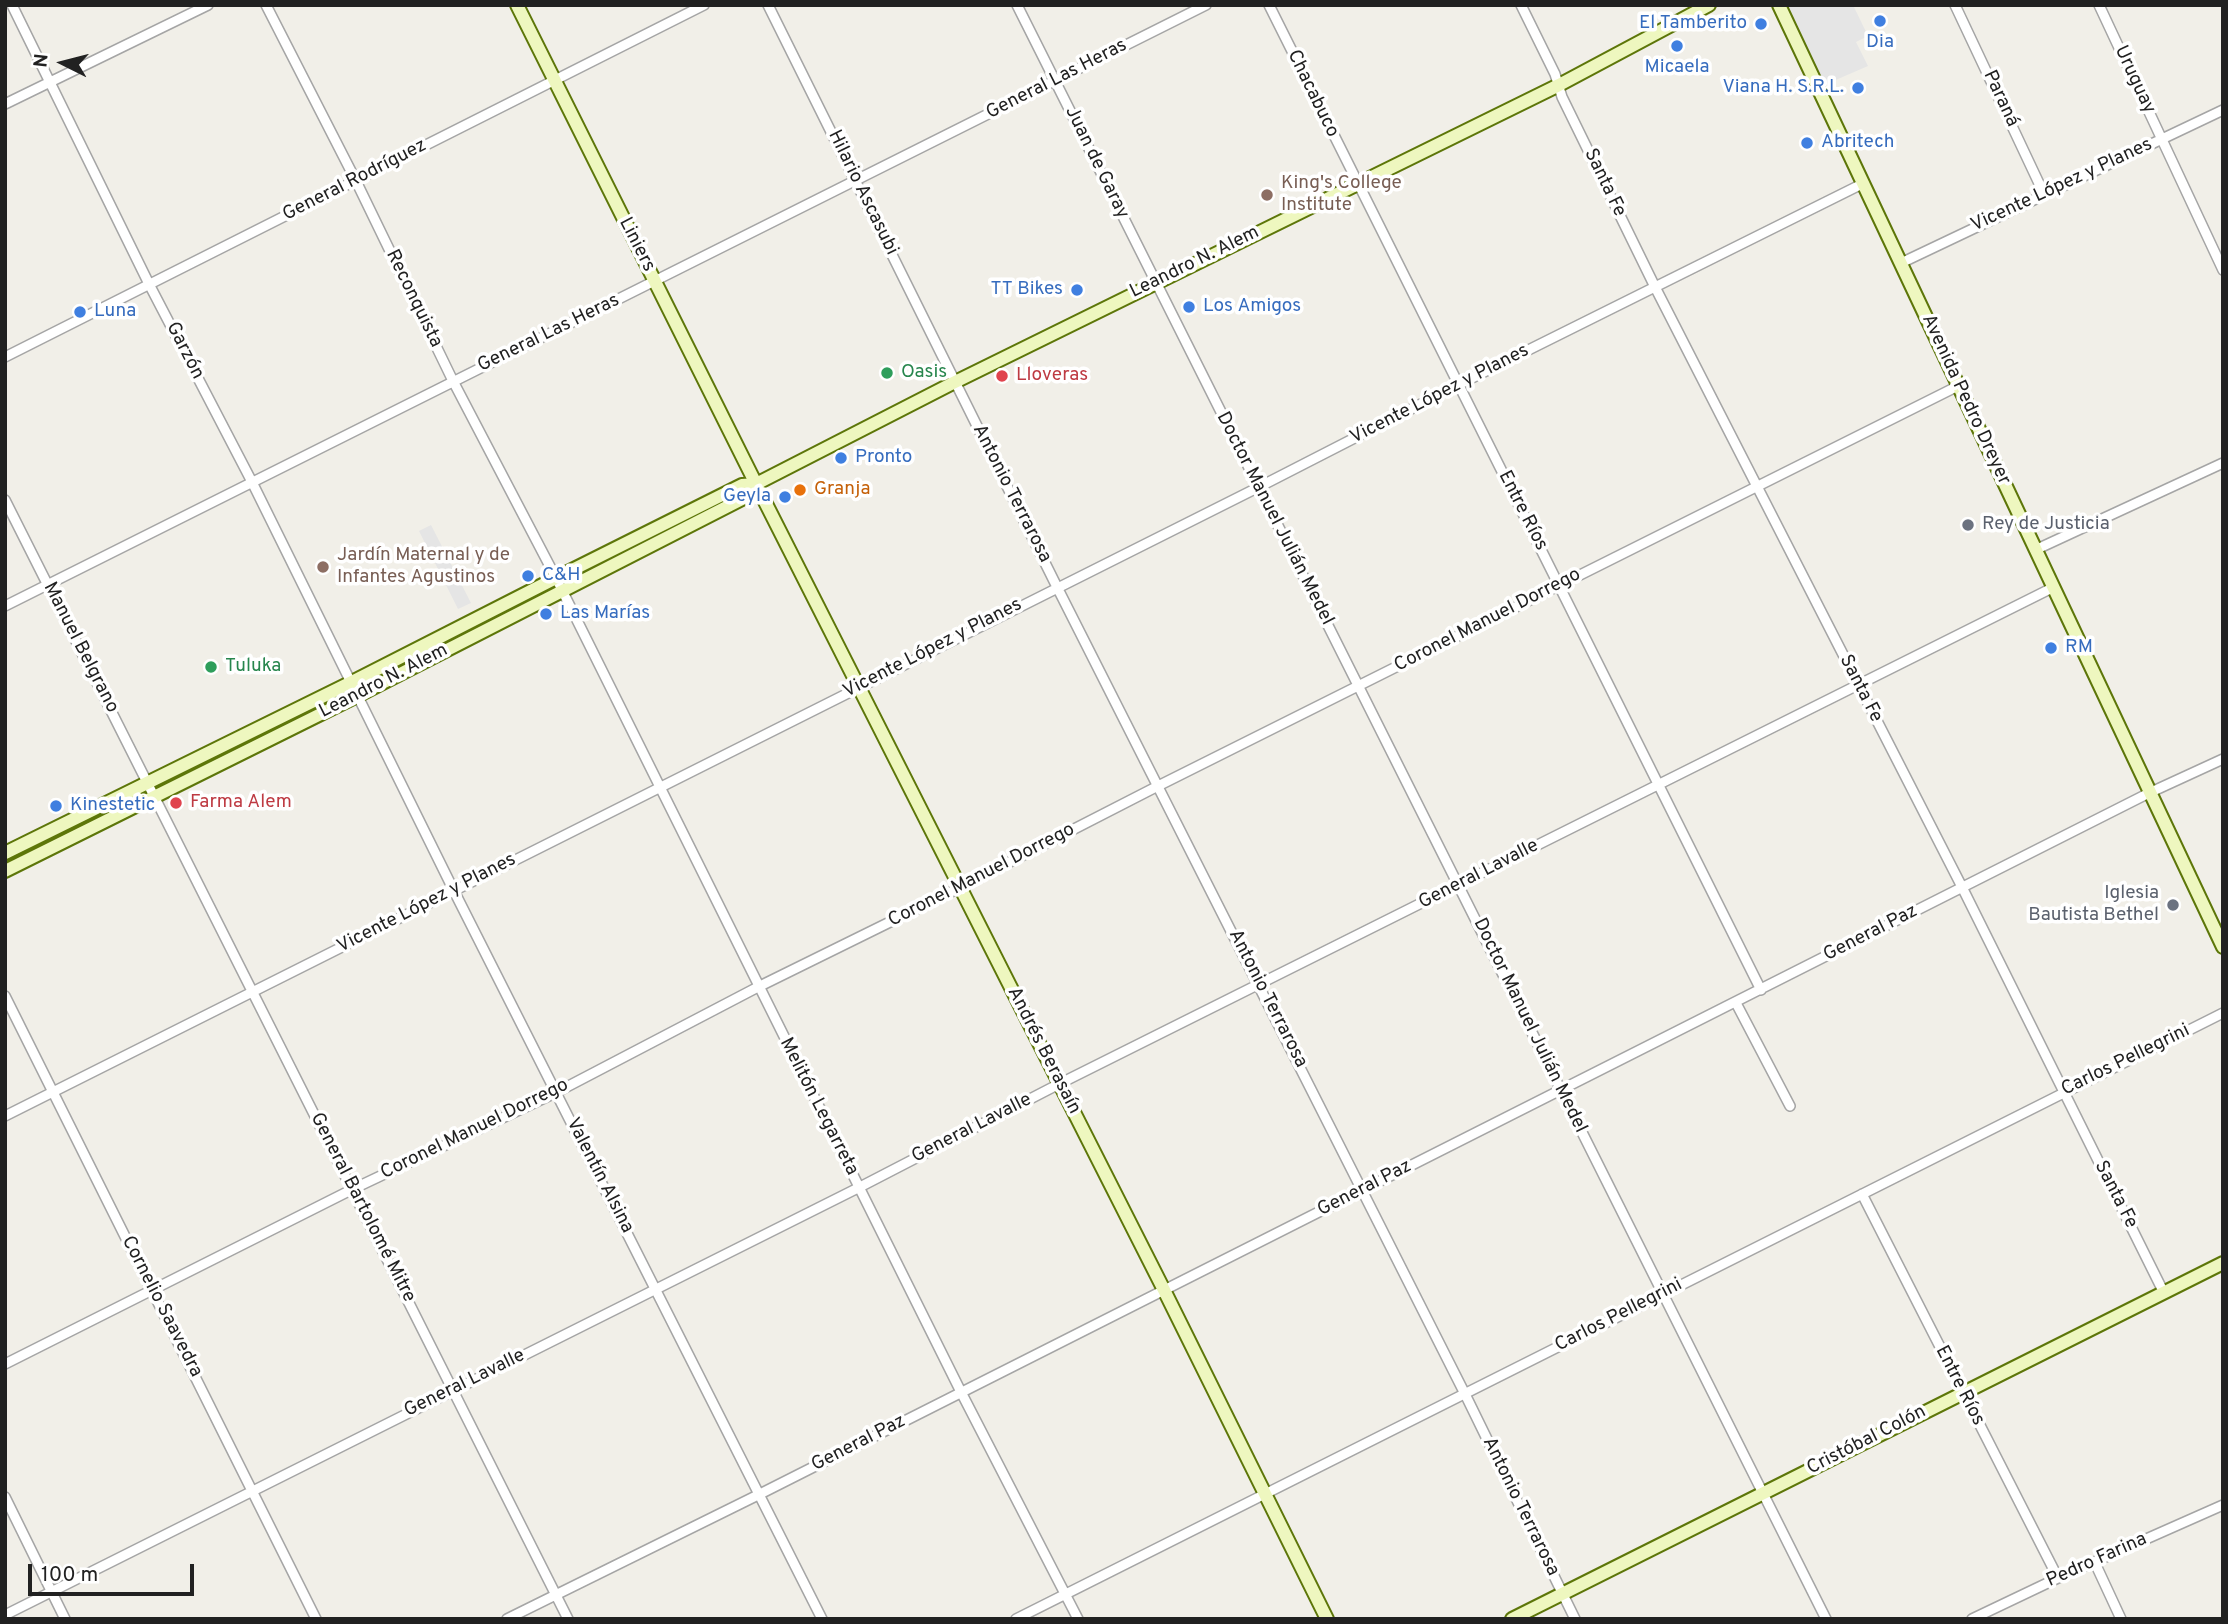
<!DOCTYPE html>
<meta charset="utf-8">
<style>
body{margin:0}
#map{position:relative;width:2228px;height:1624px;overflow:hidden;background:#f1efe8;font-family:Overpass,sans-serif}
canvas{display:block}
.frame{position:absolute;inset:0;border:7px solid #212121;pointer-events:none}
.north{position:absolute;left:28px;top:28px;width:70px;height:70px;-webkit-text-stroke:5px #fff;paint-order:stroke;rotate:276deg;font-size:19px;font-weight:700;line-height:28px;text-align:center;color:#212121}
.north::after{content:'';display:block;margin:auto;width:24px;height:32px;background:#212121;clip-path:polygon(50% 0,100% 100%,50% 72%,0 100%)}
.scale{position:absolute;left:28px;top:1564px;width:166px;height:32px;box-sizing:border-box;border:4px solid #212121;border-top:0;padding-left:9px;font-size:21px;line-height:24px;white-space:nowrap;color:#212121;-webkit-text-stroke:5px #fff;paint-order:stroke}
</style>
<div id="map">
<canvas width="2228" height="1624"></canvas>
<div class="frame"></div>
<div class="north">N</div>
<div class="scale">100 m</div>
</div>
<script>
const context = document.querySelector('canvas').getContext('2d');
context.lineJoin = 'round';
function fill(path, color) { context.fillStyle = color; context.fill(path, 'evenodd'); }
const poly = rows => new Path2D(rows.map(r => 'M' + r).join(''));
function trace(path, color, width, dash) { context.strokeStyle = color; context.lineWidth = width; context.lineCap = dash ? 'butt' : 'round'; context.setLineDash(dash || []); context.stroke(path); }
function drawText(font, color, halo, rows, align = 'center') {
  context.font = font + ' Overpass,sans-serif'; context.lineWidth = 7; context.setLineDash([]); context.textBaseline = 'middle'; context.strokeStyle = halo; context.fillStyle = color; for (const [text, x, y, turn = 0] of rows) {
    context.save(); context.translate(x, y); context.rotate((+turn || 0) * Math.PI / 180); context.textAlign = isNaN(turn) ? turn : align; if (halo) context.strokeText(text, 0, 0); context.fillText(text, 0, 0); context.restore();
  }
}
fill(poly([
 [742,485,748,496,5,871,5,853]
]), '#c5e8b0');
fill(poly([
 [1788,5,1853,5,1868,36,1856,42,1868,66,1824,85],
 [431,525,471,603,458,609,419,531]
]), '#e5e5e5');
const street = poly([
 [12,5,149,284,252,482,454,891,822,1619],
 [266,5,356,181,453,381,556,578,961,1392,1078,1619],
 [768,5,1057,587,1465,1394,1575,1619],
 [1017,5,1826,1619],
 [1269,5,1761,990],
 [1521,5,1555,74,1562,97,1655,287,1962,887,2164,1293],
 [1955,5,2044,194],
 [2099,5,2223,270],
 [5,104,208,5],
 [1901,263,2223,110],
 [5,357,704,5],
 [5,500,568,1619],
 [2035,550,2223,463],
 [5,606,1206,5],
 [5,996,316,1619],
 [1736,1003,1790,1106],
 [5,1116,1257,488,1458,385,1862,184],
 [1862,1194,2058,1578],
 [5,1364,353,1189,557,1092,758,987,961,887,1158,786,1958,386],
 [5,1497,65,1619],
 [2095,1563,2121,1619],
 [5,1615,858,1188,1059,1084,2052,588],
 [507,1619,758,1495,2149,793,2223,759],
 [1016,1619,2223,1013],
 [1972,1619,2058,1578,2223,1505]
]);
const secondary = poly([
 [517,5,756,484,1164,1290,1327,1619],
 [1779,5,2223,947],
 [5,853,352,682,556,578,742,485,756,484,955,382,1559,85,1709,5],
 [5,871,359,695,748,496,756,484],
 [1512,1619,2223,1263]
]);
trace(street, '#a5a5a5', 12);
trace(secondary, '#5d7609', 16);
trace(street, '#fff', 9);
trace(secondary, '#eef7bf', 12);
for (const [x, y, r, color] of [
 [1880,21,7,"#3f7fe0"],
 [1761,24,7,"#3f7fe0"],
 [1677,46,7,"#3f7fe0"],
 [1858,88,7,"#3f7fe0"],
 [1807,143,7,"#3f7fe0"],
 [1267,195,7,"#8d6e63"],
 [1077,290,7,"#3f7fe0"],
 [1189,307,7,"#3f7fe0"],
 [80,312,7,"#3f7fe0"],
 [887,373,7,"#2e9e5b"],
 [1002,376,7,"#e0444e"],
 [841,458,7,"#3f7fe0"],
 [800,490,7,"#e8710a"],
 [785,497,7,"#3f7fe0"],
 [1968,525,7,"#6b7280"],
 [323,567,7,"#8d6e63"],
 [528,576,7,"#3f7fe0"],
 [546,614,7,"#3f7fe0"],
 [2051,648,7,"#3f7fe0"],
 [211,667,7,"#2e9e5b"],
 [176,803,7,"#e0444e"],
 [56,806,7,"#3f7fe0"],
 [2173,905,7,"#6b7280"]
]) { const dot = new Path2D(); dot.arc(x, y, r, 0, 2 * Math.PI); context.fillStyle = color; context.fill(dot); trace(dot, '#fff', 2.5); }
drawText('19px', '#366cbe', '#fff', [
 ["El Tamberito",1747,24,"right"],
 ["Dia",1880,43,"center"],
 ["Micaela",1677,68,"center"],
 ["Viana H. S.R.L.",1844,88,"right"],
 ["Abritech",1821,143],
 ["TT Bikes",1063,290,"right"],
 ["Los Amigos",1203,307],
 ["Luna",94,312],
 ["Pronto",855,458],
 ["Geyla",771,497,"right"],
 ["C&H",542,576],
 ["Las Marías",560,614],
 ["RM",2065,648],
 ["Kinestetic",70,806]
], 'left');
drawText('19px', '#212121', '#fff', [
 ["General Las Heras",1057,80,-27],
 ["Uruguay",2134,80,65],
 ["Chacabuco",1312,94,64],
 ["Paraná",2000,99,65],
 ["Juan de Garay",1096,163,64],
 ["General Rodríguez",355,181,-27],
 ["Santa Fe",1604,183,64],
 ["Vicente López y Planes",2062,186,-25],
 ["Hilario Ascasubi",862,193,64],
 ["Liniers",636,245,63],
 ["Leandro N. Alem",1195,263,-26],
 ["Reconquista",413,299,64],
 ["General Las Heras",549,334,-26],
 ["Garzón",184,351,63],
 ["Vicente López y Planes",1440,395,-27],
 ["Avenida Pedro Dreyer",1965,400,65],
 ["Antonio Terrarosa",1011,494,63],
 ["Entre Ríos",1522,511,63],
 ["Doctor Manuel Julián Medel",1274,519,63],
 ["Coronel Manuel Dorrego",1488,621,-27],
 ["Manuel Belgrano",80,648,63],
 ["Vicente López y Planes",933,649,-27],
 ["Leandro N. Alem",384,682,-27],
 ["Santa Fe",1860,689,63],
 ["General Lavalle",1479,875,-27],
 ["Coronel Manuel Dorrego",982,876,-27],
 ["Vicente López y Planes",427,904,-27],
 ["General Paz",1871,934,-27],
 ["Antonio Terrarosa",1267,999,63],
 ["Doctor Manuel Julián Medel",1529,1026,64],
 ["Andrés Berasaín",1043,1051,63],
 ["Carlos Pellegrini",2126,1061,-26],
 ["Melitón Legarreta",818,1107,63],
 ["General Lavalle",972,1129,-27],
 ["Coronel Manuel Dorrego",475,1130,-26],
 ["Valentín Alsina",599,1176,63],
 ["General Paz",1365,1189,-27],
 ["Santa Fe",2115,1195,63],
 ["General Bartolomé Mitre",362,1208,63],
 ["Cornelio Saavedra",161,1307,63],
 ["Carlos Pellegrini",1619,1316,-27],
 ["General Lavalle",465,1384,-26],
 ["Entre Ríos",1959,1386,63],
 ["Cristóbal Colón",1867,1441,-27],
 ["General Paz",859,1444,-27],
 ["Antonio Terrarosa",1520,1507,64],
 ["Pedro Farina",2097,1561,-24]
]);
drawText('19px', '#785e54', '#fff', [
 ["King's College",1281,184],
 ["Institute",1281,206],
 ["Jardín Maternal y de",337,556],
 ["Infantes Agustinos",337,578]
], 'left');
drawText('19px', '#27864d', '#fff', [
 ["Oasis",901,373],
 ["Tuluka",225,667]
], 'left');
drawText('19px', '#be3a42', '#fff', [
 ["Lloveras",1016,376],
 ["Farma Alem",190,803]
], 'left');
drawText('19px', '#c56008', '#fff', [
 ["Granja",814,490]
], 'left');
drawText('19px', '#5b616d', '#fff', [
 ["Rey de Justicia",1982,525],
 ["Iglesia",2159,894,"right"],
 ["Bautista Bethel",2159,916,"right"]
], 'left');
</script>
